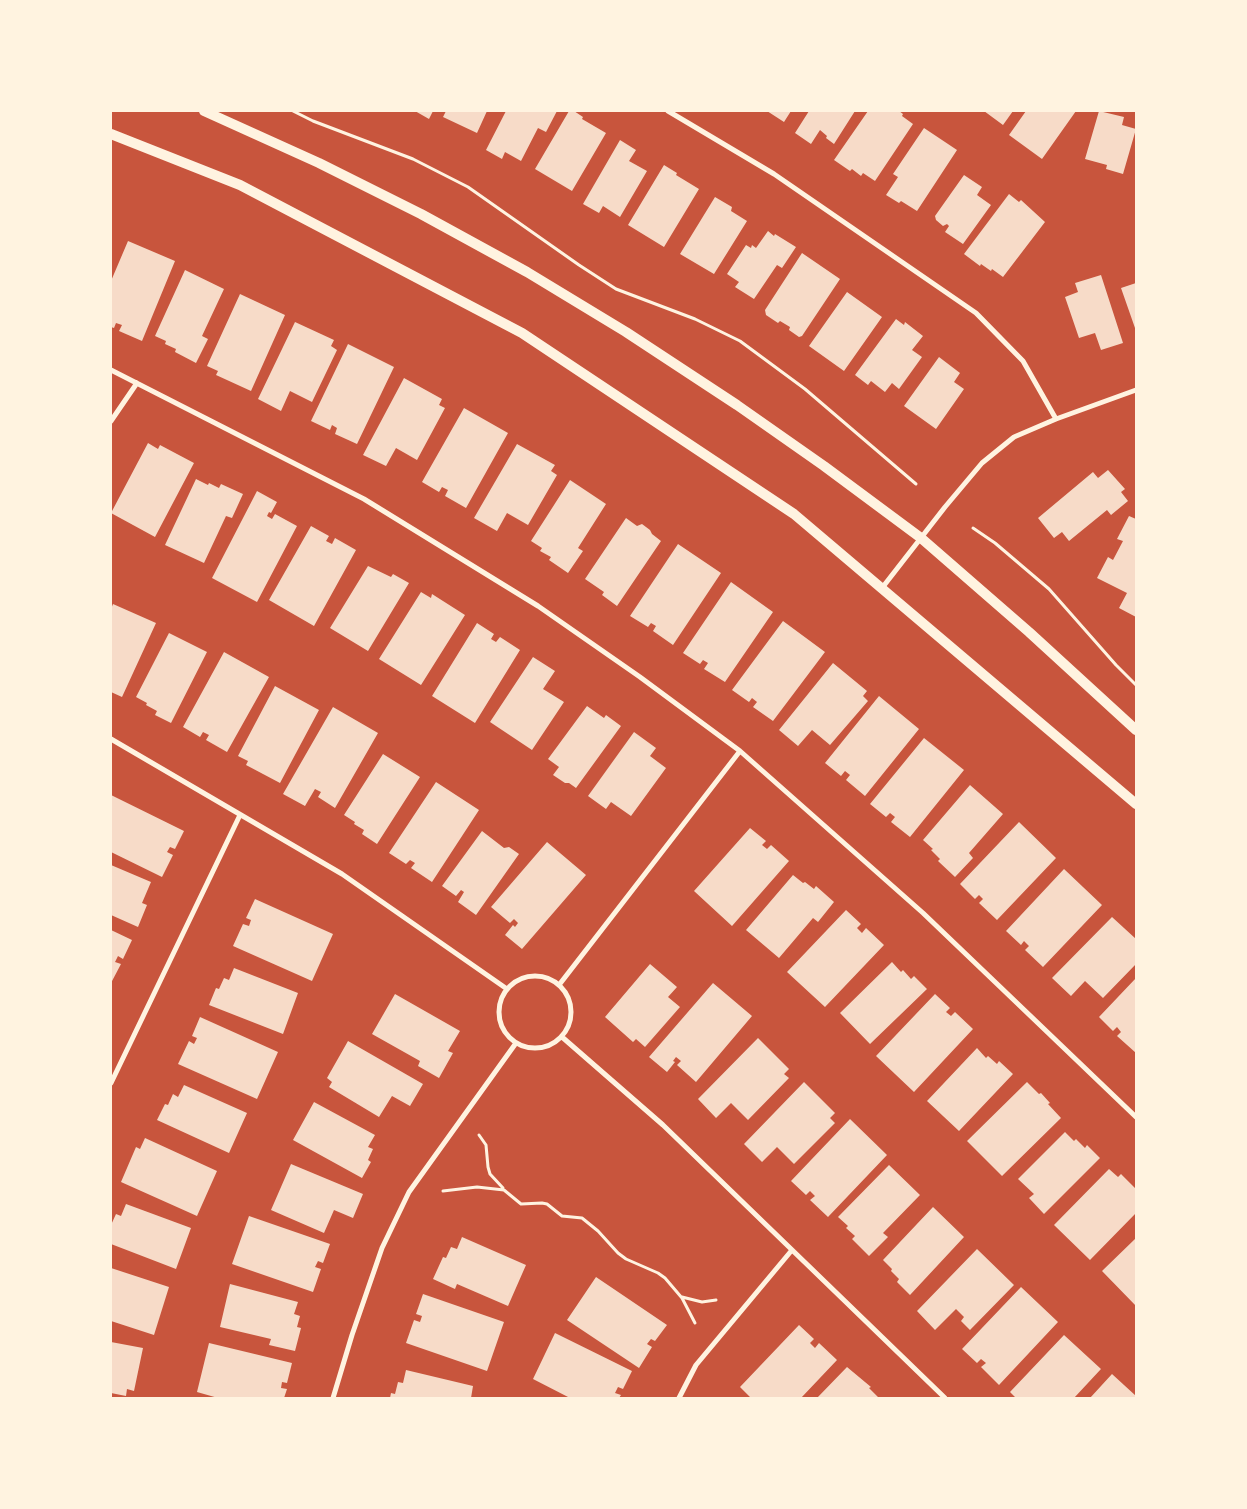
<!DOCTYPE html>
<style>
body{margin:0}
#map{position:relative;width:1247px;height:1509px;overflow:hidden;background:#c8553d;font-family:Arial,sans-serif}
canvas{display:block}
.frame{position:absolute;inset:0;border:112px solid #fff3e0;pointer-events:none}
</style>
<div id="map">
<canvas width="1247" height="1509"></canvas>
<div class="frame"></div>
</div>
<script>
const context = document.querySelector('canvas').getContext('2d');
context.lineJoin = 'round';
function fill(path, color) { context.fillStyle = color; context.fill(path, 'evenodd'); }
const poly = rows => new Path2D(rows.map(r => 'M' + r).join(''));
function trace(path, color, width, dash) { context.strokeStyle = color; context.lineWidth = width; context.lineCap = dash ? 'butt' : 'round'; context.setLineDash(dash || []); context.stroke(path); }
fill(poly([
 [415,111,433,111,429,119],
 [446,111,487,111,477,133,443,117],
 [506,111,557,111,546,132,538,128,521,161,505,152,502,159,486,150],
 [569,111,574,111,583,117,582,119,606,133,572,191,535,169],
 [767,111,791,111,784,122],
 [809,111,855,111,834,144,826,138,827,136,820,130,811,144,795,133],
 [868,111,899,111,903,114,902,116,913,124,875,181,863,173,861,176,852,169,850,171,834,160],
 [984,111,1013,111,1003,125],
 [1026,111,1076,111,1042,159,1009,135],
 [1099,111,1124,117,1122,125,1136,129,1123,174,1106,169,1107,165,1085,159],
 [924,128,957,150,917,211,901,201,899,203,886,195,898,177,893,174],
 [620,140,636,150,629,161,647,171,620,217,603,206,599,213,583,204],
 [664,165,677,173,676,175,699,189,664,247,628,225],
 [964,175,982,187,977,195,991,205,963,244,945,232,949,226,947,224,943,226,936,220,935,216],
 [1009,194,1019,202,1021,200,1045,222,1003,277,992,269,991,271,981,264,980,266,964,254],
 [715,197,732,207,731,211,747,221,714,274,680,254],
 [768,231,774,236,775,234,796,247,782,268,777,265,754,299,735,287,739,282,727,274,746,245,751,248,752,245,756,248],
 [128,241,175,261,142,341,119,331,122,325,116,323,114,328,111,327,111,281],
 [802,253,840,279,802,336,799,337,789,330,790,327,780,321,778,323,766,315,765,310],
 [185,270,224,289,202,336,208,339,196,363,175,352,176,349,165,344,166,341,155,336],
 [1101,275,1123,343,1101,350,1095,333,1079,338,1065,297,1078,292,1075,283],
 [1136,283,1136,328,1135,328,1121,288],
 [847,292,882,317,844,371,809,346],
 [240,294,285,315,251,391,216,375,218,371,207,366],
 [896,319,904,325,905,322,923,336,912,350,922,357,899,389,892,383,885,392,871,381,868,385,855,375],
 [295,322,334,340,331,346,337,350,312,402,290,391,281,411,258,399],
 [348,344,394,367,357,444,335,434,337,428,332,425,330,430,311,421],
 [939,357,960,373,954,382,964,389,936,429,904,406],
 [404,378,442,399,439,405,445,408,417,460,396,448,386,466,363,455],
 [464,408,508,433,466,508,445,496,448,490,442,487,439,492,422,482],
 [148,443,158,449,160,445,194,463,155,537,111,513],
 [517,444,555,465,551,471,557,475,528,525,507,513,497,531,474,518],
 [1108,470,1125,489,1121,492,1128,501,1111,515,1107,510,1069,541,1062,532,1054,538,1038,518,1093,472,1098,478],
 [196,479,208,485,209,483,219,488,221,484,243,494,232,518,226,516,204,563,165,545],
 [570,480,606,504,578,548,583,551,568,573,549,560,551,557,540,551,542,548,531,541],
 [257,491,277,502,271,513,269,512,267,516,272,519,275,514,297,526,257,602,212,578],
 [1129,516,1136,519,1136,617,1119,608,1127,593,1097,578,1108,557,1113,560,1123,541,1117,539],
 [626,518,637,526,642,524,650,530,652,534,661,541,617,606,602,595,604,592,585,579],
 [311,526,329,536,326,541,332,544,335,538,356,550,314,626,269,600],
 [678,544,721,573,673,645,653,631,656,626,651,623,648,627,630,616],
 [368,566,391,577,393,574,409,583,368,651,330,628],
 [731,582,773,612,725,682,704,669,708,663,703,660,700,664,683,653],
 [421,592,431,598,432,594,465,615,421,685,379,659],
 [113,604,156,623,122,697,111,692,111,609],
 [783,621,825,652,773,721,753,707,757,702,752,698,749,702,732,690],
 [477,623,494,634,491,639,496,642,500,637,520,650,475,723,432,696],
 [169,633,207,652,171,723,155,715,157,711,146,705,147,703,136,697],
 [224,652,269,677,227,752,206,740,209,735,203,732,200,737,183,727],
 [533,657,555,671,543,689,564,702,532,750,490,722],
 [833,663,867,691,863,696,868,701,830,745,812,730,798,746,779,730],
 [275,686,319,710,280,783,246,765,248,761,238,756],
 [879,696,919,729,865,796,846,780,850,775,845,771,841,776,825,763],
 [587,706,604,718,606,715,621,726,576,788,569,783,565,783,553,775,559,767,548,759],
 [333,707,378,733,335,808,318,797,321,792,315,789,305,806,283,794],
 [634,732,656,748,650,756,666,768,631,816,611,802,606,809,588,796],
 [924,738,964,770,910,837,891,822,895,817,890,813,886,817,870,804],
 [383,754,420,777,377,844,362,834,364,830,354,824,355,822,344,815],
 [436,782,479,810,432,882,411,868,415,863,410,860,406,864,389,853],
 [970,785,1003,814,969,853,973,858,955,877,938,861,940,859,931,850,933,849,923,840],
 [111,795,184,831,175,849,170,847,167,852,173,855,162,877,111,852],
 [1019,822,1056,858,997,920,979,903,983,899,979,895,975,899,960,884],
 [750,828,766,841,762,845,767,849,771,845,789,861,732,926,694,891],
 [482,831,504,848,509,847,519,854,476,915,458,902,464,892,461,890,456,896,442,886],
 [547,842,586,875,522,949,505,935,513,925,515,927,518,923,514,919,510,923,491,907],
 [111,865,151,882,142,903,147,905,138,927,111,915],
 [1064,869,1102,905,1043,967,1025,950,1029,946,1024,941,1021,945,1006,931],
 [793,875,803,883,805,882,814,889,816,886,834,902,818,922,813,918,779,958,746,930],
 [255,899,333,934,312,981,233,946,243,924,249,926,251,920,246,918],
 [846,910,861,924,857,928,862,933,866,928,884,945,825,1007,787,972],
 [1112,917,1136,939,1136,964,1103,998,1085,981,1071,996,1052,978],
 [111,930,132,940,123,959,118,956,115,962,121,964,111,983],
 [892,962,901,972,903,970,911,979,914,976,927,989,870,1044,840,1013],
 [650,964,677,987,668,997,680,1007,645,1047,636,1039,633,1042,605,1017],
 [234,968,298,993,283,1034,209,1005,216,988,219,989,224,978,229,980],
 [1136,978,1136,1053,1117,1036,1121,1032,1117,1027,1113,1031,1099,1017],
 [713,983,752,1016,696,1082,677,1065,681,1061,676,1057,673,1061,675,1062,667,1072,649,1057],
 [395,994,460,1031,448,1051,453,1053,439,1078,418,1066,420,1061,372,1034],
 [935,994,950,1008,946,1012,951,1016,955,1012,973,1029,914,1092,876,1056],
 [200,1017,278,1052,257,1099,178,1064,189,1041,194,1044,197,1038,192,1036],
 [758,1038,789,1069,784,1074,789,1078,748,1120,731,1103,716,1118,698,1099],
 [348,1041,423,1084,410,1106,392,1096,379,1117,329,1087,332,1082,327,1078],
 [977,1048,986,1058,988,1056,997,1064,999,1061,1013,1074,959,1131,927,1101],
 [804,1082,835,1113,830,1118,835,1123,794,1164,777,1147,762,1162,744,1144],
 [1027,1082,1039,1094,1041,1093,1050,1103,1048,1104,1061,1118,1002,1176,967,1141],
 [184,1085,247,1113,229,1153,157,1120,165,1104,168,1105,173,1094,178,1097],
 [314,1102,375,1135,368,1147,373,1149,368,1160,371,1162,362,1178,293,1140],
 [850,1119,887,1155,828,1217,810,1200,815,1196,810,1191,806,1195,791,1181],
 [1065,1132,1074,1141,1076,1139,1085,1148,1087,1145,1100,1158,1044,1214,1029,1198,1034,1194,1018,1179],
 [145,1138,217,1171,197,1216,121,1182,136,1147,140,1149],
 [291,1164,363,1194,353,1218,334,1210,324,1233,271,1210],
 [889,1165,920,1195,883,1233,888,1237,869,1256,852,1239,855,1236,846,1228,848,1226,838,1217],
 [1109,1169,1118,1177,1121,1174,1136,1189,1136,1213,1090,1260,1054,1225],
 [126,1204,191,1228,176,1269,111,1244,111,1225,116,1214,121,1216],
 [933,1207,964,1237,910,1295,897,1282,899,1279,891,1271,892,1269,883,1260],
 [249,1216,330,1244,323,1263,318,1261,315,1267,321,1269,313,1292,232,1264],
 [462,1237,526,1265,508,1306,457,1284,455,1289,433,1279,443,1257,446,1258,451,1247,457,1249],
 [1136,1238,1136,1306,1102,1271],
 [977,1249,1014,1285,970,1330,961,1321,964,1317,956,1309,935,1330,917,1311],
 [111,1268,169,1287,154,1335,111,1321],
 [596,1277,667,1325,655,1341,651,1339,647,1344,652,1347,639,1368,567,1320],
 [230,1284,298,1302,294,1314,300,1316,297,1327,301,1328,295,1351,269,1345,271,1339,220,1327],
 [1021,1287,1058,1322,999,1385,981,1367,986,1363,981,1359,977,1363,962,1349],
 [423,1294,504,1322,487,1371,406,1343,414,1320,420,1322,422,1316,416,1314],
 [799,1325,814,1339,810,1343,815,1348,819,1343,837,1360,801,1398,751,1398,740,1387],
 [555,1333,632,1371,623,1389,618,1387,615,1393,621,1395,619,1398,570,1398,533,1379],
 [1064,1335,1101,1369,1074,1398,1016,1398,1010,1392],
 [111,1342,143,1348,134,1391,127,1389,126,1396,111,1393],
 [209,1343,292,1363,287,1383,282,1382,281,1388,287,1389,284,1398,218,1398,197,1392],
 [847,1367,871,1387,869,1388,879,1398,817,1398],
 [406,1370,473,1386,471,1398,390,1398,391,1393,395,1394,398,1382,403,1383],
 [1112,1374,1136,1396,1136,1398,1090,1398]
]), '#f7dbc8');
trace(poly([
 [293,111,313,121,413,159,468,187,579,265,616,289,695,319,740,341,805,389,916,484],
 [973,528,995,543,1049,589,1116,665,1136,685],
 [479,1135,486,1145,488,1167,490,1174,503,1188],
 [443,1191,477,1187,504,1190,521,1204,542,1203,547,1204,562,1216,582,1218,598,1231,618,1253,626,1259,658,1273,665,1278,682,1298,695,1323],
 [682,1297,702,1302,716,1300]
]), '#fff3e0', 3);
trace(poly([
 [668,111,774,174,976,313,1023,361,1056,419],
 [111,370,364,499,538,606,640,677,740,751,923,913,1136,1117],
 [111,421,137,383],
 [882,588,945,507,982,463,1014,437,1056,419,1136,390],
 [111,739,342,874,507,989],
 '499 1012a36 36 0 1 1 72 0a36 36 0 1 1-72 0Z',
 [559,985,740,751],
 [562,1037,663,1125,945,1398],
 [111,1083,240,815],
 [333,1398,352,1335,382,1248,409,1192,516,1043],
 [679,1398,696,1365,792,1250]
]), '#fff3e0', 5);
trace(poly([
 [204,111,319,163,421,214,527,272,626,332,737,405,824,466,921,538,1029,632,1136,730],
 [111,134,240,185,522,333,794,514,1136,804]
]), '#fff3e0', 10);
</script>
